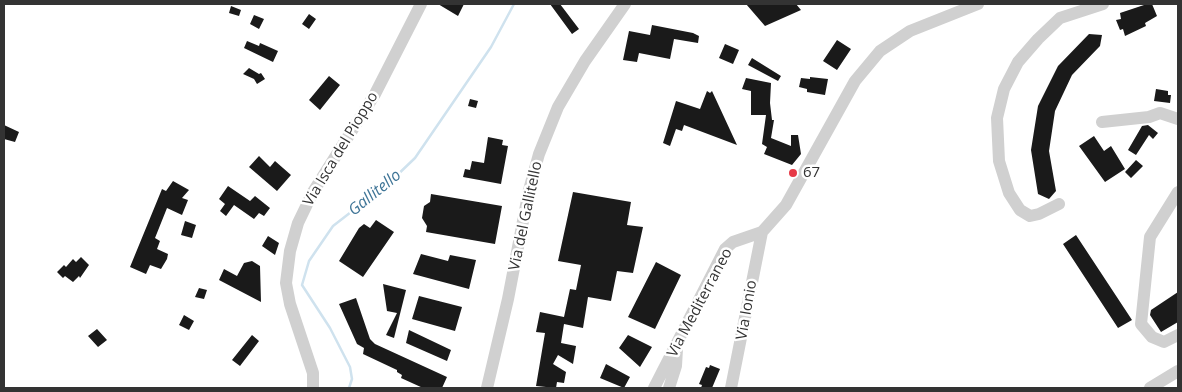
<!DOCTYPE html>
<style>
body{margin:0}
#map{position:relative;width:1182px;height:392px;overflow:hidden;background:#fff;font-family:"Open Sans",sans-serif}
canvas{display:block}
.frame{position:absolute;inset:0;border:5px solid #333;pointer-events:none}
</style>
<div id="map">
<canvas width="1182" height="392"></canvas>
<div class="frame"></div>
</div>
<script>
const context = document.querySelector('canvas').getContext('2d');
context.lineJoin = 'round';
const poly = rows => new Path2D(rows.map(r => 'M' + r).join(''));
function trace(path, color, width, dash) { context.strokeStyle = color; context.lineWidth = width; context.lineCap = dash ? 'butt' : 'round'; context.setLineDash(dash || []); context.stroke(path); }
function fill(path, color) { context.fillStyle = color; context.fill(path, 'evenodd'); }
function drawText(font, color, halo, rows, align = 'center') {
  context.font = font + ' "Open Sans",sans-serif'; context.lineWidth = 5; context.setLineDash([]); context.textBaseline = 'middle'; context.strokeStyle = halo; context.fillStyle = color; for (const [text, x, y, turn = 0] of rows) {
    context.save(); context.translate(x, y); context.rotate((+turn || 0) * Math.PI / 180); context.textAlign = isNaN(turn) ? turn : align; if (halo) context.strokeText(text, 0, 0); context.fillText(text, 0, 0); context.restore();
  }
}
trace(poly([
 [349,388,352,379,350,367,330,328,302,285,309,261,333,226,391,181,415,158,491,47,514,4]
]), '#cfe2ee', 2.5);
fill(poly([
 [438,4,464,4,458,16],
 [550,4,560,4,579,29,572,34],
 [746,4,796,4,801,10,765,26],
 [1147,4,1152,4,1157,16,1145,23,1146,26,1125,36,1123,29,1120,30,1116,20,1121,19,1120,13],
 [231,6,241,10,239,16,229,13],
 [309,14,316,19,309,29,302,24],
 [254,15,264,19,259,29,250,24],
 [652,25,693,33,699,36,698,43,674,39,670,59,639,53,637,62,623,60,629,31,650,35],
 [1089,34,1102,35,1100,46,1072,75,1055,111,1049,151,1056,191,1049,199,1038,194,1031,150,1038,106,1058,66],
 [837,40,851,49,837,70,823,61],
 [247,41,259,46,260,43,278,51,273,62,244,48],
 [725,44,739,50,733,64,719,58],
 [752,58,781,76,778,81,748,65],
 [249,68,259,74,261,73,265,79,257,84,254,79,243,74],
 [329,76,340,85,320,110,309,100],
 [810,77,828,79,825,95,807,92,807,89,799,87,801,78,810,79],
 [746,78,771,83,770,103,772,120,774,120,771,138,791,146,791,135,798,135,801,154,792,165,764,154,767,147,762,144,766,115,751,115,751,91,742,89],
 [1156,89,1168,91,1168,95,1171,95,1170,103,1154,101],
 [707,91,710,93,712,91,737,145,684,125,682,131,676,129,670,146,663,143,676,101,700,109],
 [470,99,478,101,476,108,468,106],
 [4,125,19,132,15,142,4,139],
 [1148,125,1158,133,1153,139,1149,135,1136,155,1128,150,1142,126],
 [1094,136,1104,151,1111,146,1125,169,1105,182,1079,146],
 [488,137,503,140,502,145,508,146,501,184,463,177,465,169,470,170,472,161,484,163],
 [259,156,270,167,275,161,291,175,277,191,249,167],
 [1136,160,1143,166,1131,178,1125,172],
 [173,181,189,190,182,198,188,200,182,215,167,208,155,238,160,241,157,249,168,254,167,259,161,269,150,265,146,274,130,267,162,189,166,191],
 [228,186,250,201,255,196,270,208,264,216,259,213,254,219,234,205,226,216,220,211,225,204,219,199],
 [573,192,631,202,627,225,643,227,633,273,617,271,611,301,588,297,583,328,564,324,561,343,576,346,573,364,558,355,553,364,566,372,564,383,557,382,556,388,536,386,545,333,536,332,540,312,564,317,570,289,576,290,581,265,558,261],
 [431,194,502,206,495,244,426,232,427,226,422,218,424,206,430,202],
 [376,220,394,232,363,277,339,261,359,228,364,224,370,228],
 [185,221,196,225,192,238,181,235],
 [1076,235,1132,320,1118,328,1063,244],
 [268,236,279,243,275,255,262,246],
 [421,254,448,261,450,255,476,260,469,289,413,274],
 [81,257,89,265,80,278,79,276,73,282,65,276,63,278,57,272,64,265,66,267,73,259,76,262],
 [252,261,260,266,261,302,219,280,224,269,237,276,244,263],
 [656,262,681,275,655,329,628,317],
 [383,284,406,290,394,338,386,335,397,313,387,311],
 [199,288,207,290,204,299,195,297],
 [1178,292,1178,322,1161,332,1150,315,1151,310],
 [419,296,462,307,455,331,412,319],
 [356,298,370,339,375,344,447,377,442,388,423,388,401,378,402,375,397,372,397,370,363,354,364,348,357,344,339,304],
 [184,315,194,321,189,330,179,325],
 [97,329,107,340,98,347,88,336],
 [409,330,451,350,447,361,406,343],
 [252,335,259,341,240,366,232,360],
 [628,335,652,347,640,367,619,348],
 [606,364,630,377,624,388,600,378],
 [710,365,720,369,712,388,701,388,702,385,699,384,706,367,709,368]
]), '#1a1a1a');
trace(poly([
 [1102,122,1149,117,1160,113,1178,119],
 [1178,192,1150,237,1141,324,1152,337,1164,342,1178,335],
 [1059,204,1039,214,1030,216,1020,210,1009,193,999,161,997,118,1004,89,1018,62,1038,39,1060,18,1103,4],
 [313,388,313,373,290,304,286,283,290,251,298,223,313,192,375,94,421,4],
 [487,388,508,299,529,190,539,154,558,107,585,61,625,4],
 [654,388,725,249,733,242,762,232,786,205,855,81,880,51,910,31,978,4],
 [669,388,676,366,677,349],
 [731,388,762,232],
 [1150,388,1178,371]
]), '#d0d0d0', 12);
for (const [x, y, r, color] of [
 [793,173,5,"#e63946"]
]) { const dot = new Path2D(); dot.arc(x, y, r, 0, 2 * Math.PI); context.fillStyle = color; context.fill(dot); trace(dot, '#fff', 2); }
drawText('15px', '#333', '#fff', [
 ["Via Isca del Pioppo",341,149,-59],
 ["Via del Gallitello",526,216,-78],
 ["Via Mediterraneo",700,303,-62],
 ["Via Ionio",747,310,-80]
]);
drawText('15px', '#333', '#fff', [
 ["67",803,173]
], 'left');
drawText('italic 16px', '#3f7597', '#fff', [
 ["Gallitello",375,193,-39]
]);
</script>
